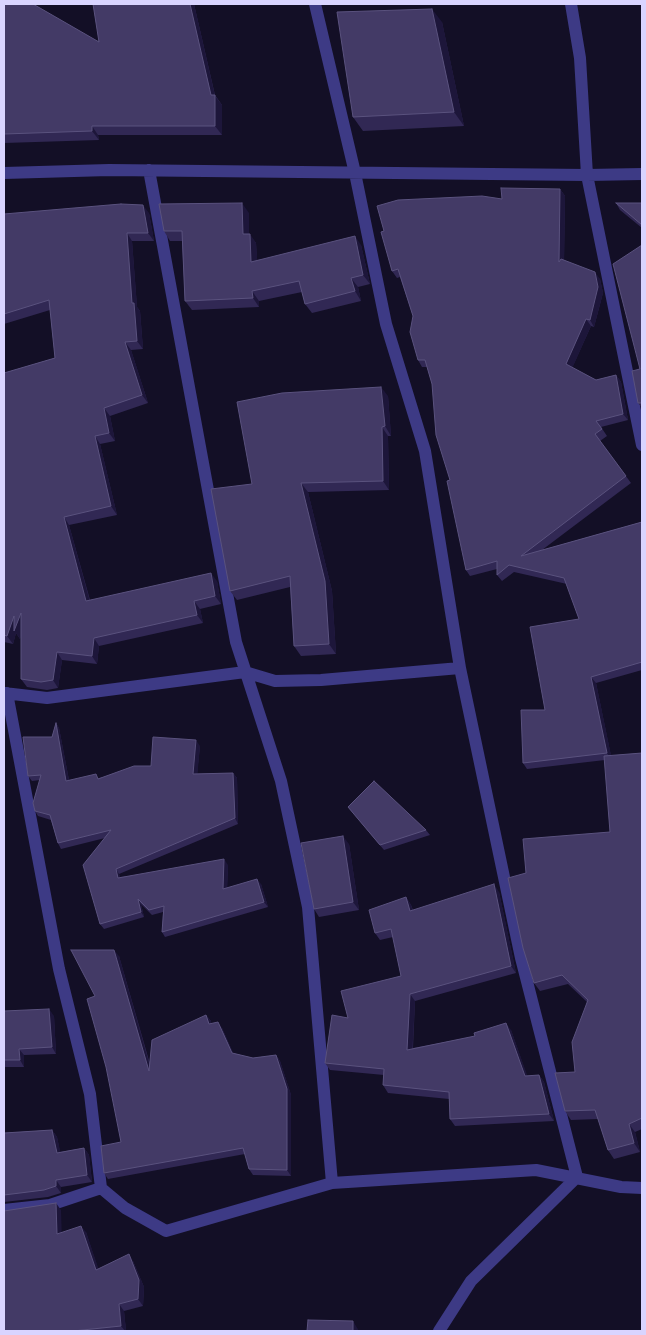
<!DOCTYPE html>
<style>
body{margin:0}
#map{position:relative;width:646px;height:1335px;overflow:hidden;background:#130f26;font-family:Raleway,sans-serif}
canvas{display:block}
.frame{position:absolute;inset:0;border:5px solid #d9d4ff;pointer-events:none}
</style>
<div id="map">
<canvas width="646" height="1335"></canvas>
<div class="frame"></div>
</div>
<script>
const context = document.querySelector('canvas').getContext('2d');
context.lineJoin = 'round';
const poly = rows => new Path2D(rows.map(r => 'M' + r).join(''));
function trace(path, color, width, dash) { context.strokeStyle = color; context.lineWidth = width; context.lineCap = dash ? 'butt' : 'round'; context.setLineDash(dash || []); context.stroke(path); }
function fill(path, color) { context.fillStyle = color; context.fill(path, 'evenodd'); }
trace(poly([
 [315,4,355,173,386,324,425,451,460,668,521,958,577,1177,471,1281,439,1331],
 [571,4,580,58,587,175,642,445],
 [149,170,236,642,281,781,308,907,332,1183],
 [4,173,109,170,587,175,642,174],
 [4,693,47,698,245,672,275,681,321,680,460,668],
 [7,693,59,969,90,1094,101,1188],
 [4,1210,50,1205,101,1188,125,1208,166,1231,332,1183,536,1170,621,1187,642,1188]
]), '#3d3a85', 12);
fill(poly([
 [4,4,99,42,93,4,194,4,215,95,222,105,222,135,98,135,99,140,4,143],
 [442,22,464,126,363,131,353,117],
 [560,189,565,196,564,260,600,279,603,293,594,327,591,326,572,368,596,380,616,375,621,382,628,420,601,427,607,436,600,441,631,483,542,550,642,522,642,670,596,683,611,756,642,753,642,1129,635,1132,640,1152,614,1159,608,1150,598,1119,571,1120,565,1111,575,1072,587,1002,568,984,540,991,534,983,526,873,610,832,605,760,527,769,523,763,545,710,579,619,567,584,514,572,502,581,497,575,497,569,470,576,466,570,450,480,432,384,427,367,422,367,418,360,413,316,400,277,397,278,392,271,502,199],
 [616,203,642,203,642,228,620,210],
 [149,213,154,241,132,241,137,307,140,311,143,349,131,350,148,403,110,416,115,441,100,444,117,515,69,525,90,600,217,581,221,604,200,609,203,623,99,646,97,664,62,660,58,688,47,690,27,687,21,679,21,635,20,639,16,633,13,644,4,642,4,373,55,358,50,310,4,324,4,214],
 [249,213,249,234,256,243,257,260,361,245,370,284,358,287,361,301,312,313,305,304,302,292,259,301,259,307,192,310,185,301,182,241,170,241,164,231],
 [642,245,642,408,638,403],
 [388,396,391,436,388,436,389,490,308,492,332,591,336,654,301,656,294,646,290,587,237,600,230,591,252,484],
 [56,723,59,728,69,780,99,778,151,766,200,746,197,774,233,773,237,778,238,824,119,874,120,877,228,865,227,888,261,884,268,907,165,937,162,932,163,912,152,915,141,904,144,917,104,929,100,924,105,838,61,849,58,843,51,820,38,816,35,811,40,780,32,781,28,776,52,737],
 [348,807,426,830,430,835,384,850],
 [349,844,359,910,319,917,314,909],
 [499,892,516,973,415,1001,413,1048,511,1030,527,1076,539,1075,544,1082,554,1121,455,1126,450,1119,449,1099,388,1093,383,1085,384,1075,330,1070,325,1063,348,1018,401,976,393,937,380,940,375,933,406,897,411,905,413,910],
 [119,956,150,1064,206,1015,211,1021,211,1024,222,1028,233,1053,253,1058,276,1055,280,1061,291,1095,291,1176,253,1175,249,1169,245,1154,108,1179,104,1173,121,1142,95,996],
 [4,1011,54,1016,56,1054,24,1055,24,1067,4,1067],
 [52,1130,57,1137,60,1152,84,1148,89,1155,92,1182,61,1187,61,1193,48,1197,4,1202,4,1133],
 [61,1210,61,1232,86,1232,98,1269,133,1261,144,1287,143,1306,124,1311,126,1331,4,1331]
]), '#312854');
fill(poly([
 [190,4,194,4,215,96,222,105,222,135,215,126,211,95],
 [432,9,442,22,464,126,454,112],
 [92,126,98,135,99,140,92,131],
 [560,189,565,196,564,269,559,262],
 [242,203,249,213,249,244,243,234],
 [143,205,149,213,154,241,148,233],
 [127,233,132,241,137,307,140,311,143,349,137,341,132,303],
 [250,234,256,243,258,271,251,262],
 [355,236,361,245,370,284,363,275],
 [595,272,600,279,603,293,594,327,590,320],
 [351,278,358,287,361,301,355,291],
 [252,291,259,301,259,307,253,298],
 [586,319,591,326,571,371,566,364],
 [125,342,131,350,148,403,142,395],
 [616,375,621,382,628,420,623,414],
 [381,387,388,396,391,436,385,426],
 [104,408,110,416,115,441,109,433],
 [382,427,388,436,389,490,383,481],
 [95,436,100,444,117,515,111,506],
 [301,483,308,492,332,591,336,654,329,644],
 [64,517,69,525,92,609,86,601],
 [211,573,217,581,221,604,215,596],
 [194,601,200,609,203,623,197,615],
 [21,613,27,621,20,639,16,633,13,644,7,636,14,616],
 [94,638,99,646,97,664,92,656],
 [57,652,62,660,58,688,53,680],
 [591,677,596,683,612,760,607,753],
 [56,723,59,728,70,786,66,781],
 [196,740,200,746,197,779,193,774],
 [233,773,237,778,238,824,235,818],
 [343,836,349,844,359,910,353,902],
 [224,859,228,865,227,894,223,889],
 [116,869,119,874,122,883,118,878],
 [257,879,261,884,268,907,264,902],
 [494,884,499,892,516,973,511,966],
 [406,897,411,905,415,918,410,911],
 [138,899,141,904,144,917,141,912],
 [114,950,119,956,153,1077,149,1071],
 [410,994,415,1001,412,1057,407,1050],
 [49,1009,54,1016,56,1054,52,1047],
 [206,1015,211,1021,213,1030,209,1024],
 [218,1022,222,1028,236,1059,232,1053],
 [506,1023,511,1030,530,1083,525,1076],
 [19,1049,24,1055,24,1067,20,1060],
 [276,1055,280,1061,291,1095,291,1176,287,1170],
 [539,1075,544,1082,554,1121,549,1114],
 [629,1124,635,1132,640,1152,634,1143],
 [52,1130,57,1137,62,1159,57,1153],
 [84,1148,89,1155,92,1182,87,1175],
 [56,1180,61,1187,61,1193,56,1186],
 [56,1203,61,1210,62,1241,57,1234],
 [81,1226,86,1232,101,1276,96,1270],
 [129,1254,133,1261,144,1287,143,1306,138,1299],
 [119,1304,124,1311,126,1331,125,1331,121,1326],
 [353,1321,359,1331,353,1331]
]), '#1d163a');
const building = poly([
 [4,4,33,4,99,42,93,4,190,4,211,95,215,95,215,126,92,126,92,131,4,134,4,4],
 [432,9,454,112,353,117,337,12,432,9],
 [501,188,560,189,559,262,561,259,595,272,598,287,590,320,586,319,566,364,596,380,616,375,623,414,596,421,602,429,595,434,626,476,521,556,642,522,642,662,591,677,607,753,523,763,521,710,545,710,530,627,579,619,564,578,509,565,497,575,497,561,466,570,447,481,450,480,436,435,432,384,425,360,418,360,410,332,413,316,398,269,392,271,381,232,384,231,377,206,398,200,482,196,502,199,501,188],
 [242,203,243,234,250,234,251,262,355,236,363,275,351,278,355,291,305,304,299,281,252,291,253,298,185,301,182,231,164,231,159,204,242,203],
 [616,203,642,203,642,225,616,203],
 [121,204,143,205,148,233,127,233,132,303,134,303,137,341,125,342,142,395,104,408,109,433,95,436,111,506,64,517,86,601,211,573,215,596,194,601,197,615,94,638,92,656,57,652,53,680,41,682,21,679,21,613,14,631,14,616,7,636,4,635,4,373,55,358,49,300,4,314,4,214,121,204],
 [642,245,642,403,638,403,632,371,640,369,613,264,642,245],
 [381,387,385,426,382,427,383,481,301,483,325,581,329,644,294,646,290,576,230,591,211,489,252,484,237,402,282,393,381,387],
 [56,723,66,781,96,774,98,779,134,766,151,766,153,737,196,740,193,774,233,773,235,818,116,869,118,878,224,859,223,889,257,879,264,902,162,932,164,906,149,910,138,899,141,912,100,924,83,865,111,830,58,843,50,815,35,811,33,803,41,775,28,776,23,737,52,737,56,723],
 [642,753,642,1118,629,1124,634,1143,608,1150,595,1110,565,1111,555,1073,575,1072,572,1042,588,1000,562,975,534,983,523,948,508,878,526,873,523,839,610,832,604,756,642,753],
 [374,781,426,830,380,845,348,807,374,781],
 [343,836,353,902,314,909,301,843,343,836],
 [494,884,511,966,410,994,407,1050,475,1036,474,1033,506,1023,525,1076,539,1075,549,1114,450,1119,449,1092,383,1085,384,1069,325,1063,332,1015,348,1018,341,991,401,976,391,929,375,933,369,910,406,897,410,911,494,884],
 [71,950,114,950,149,1071,152,1040,206,1015,209,1024,218,1022,232,1053,253,1058,276,1055,287,1089,287,1170,249,1169,243,1148,104,1173,101,1146,121,1142,106,1067,87,999,95,996,71,950],
 [49,1009,52,1047,19,1049,20,1060,4,1060,4,1011,49,1009],
 [52,1130,57,1153,84,1148,87,1175,56,1180,56,1186,44,1190,4,1195,4,1133,52,1130],
 [56,1203,57,1234,81,1226,96,1270,129,1254,139,1280,138,1299,119,1304,121,1326,73,1331,4,1331,4,1211,56,1203],
 [308,1320,353,1321,353,1331,307,1331,308,1320]
]);
fill(building, '#433a66');
trace(building, '#5a527e', 1);
</script>
